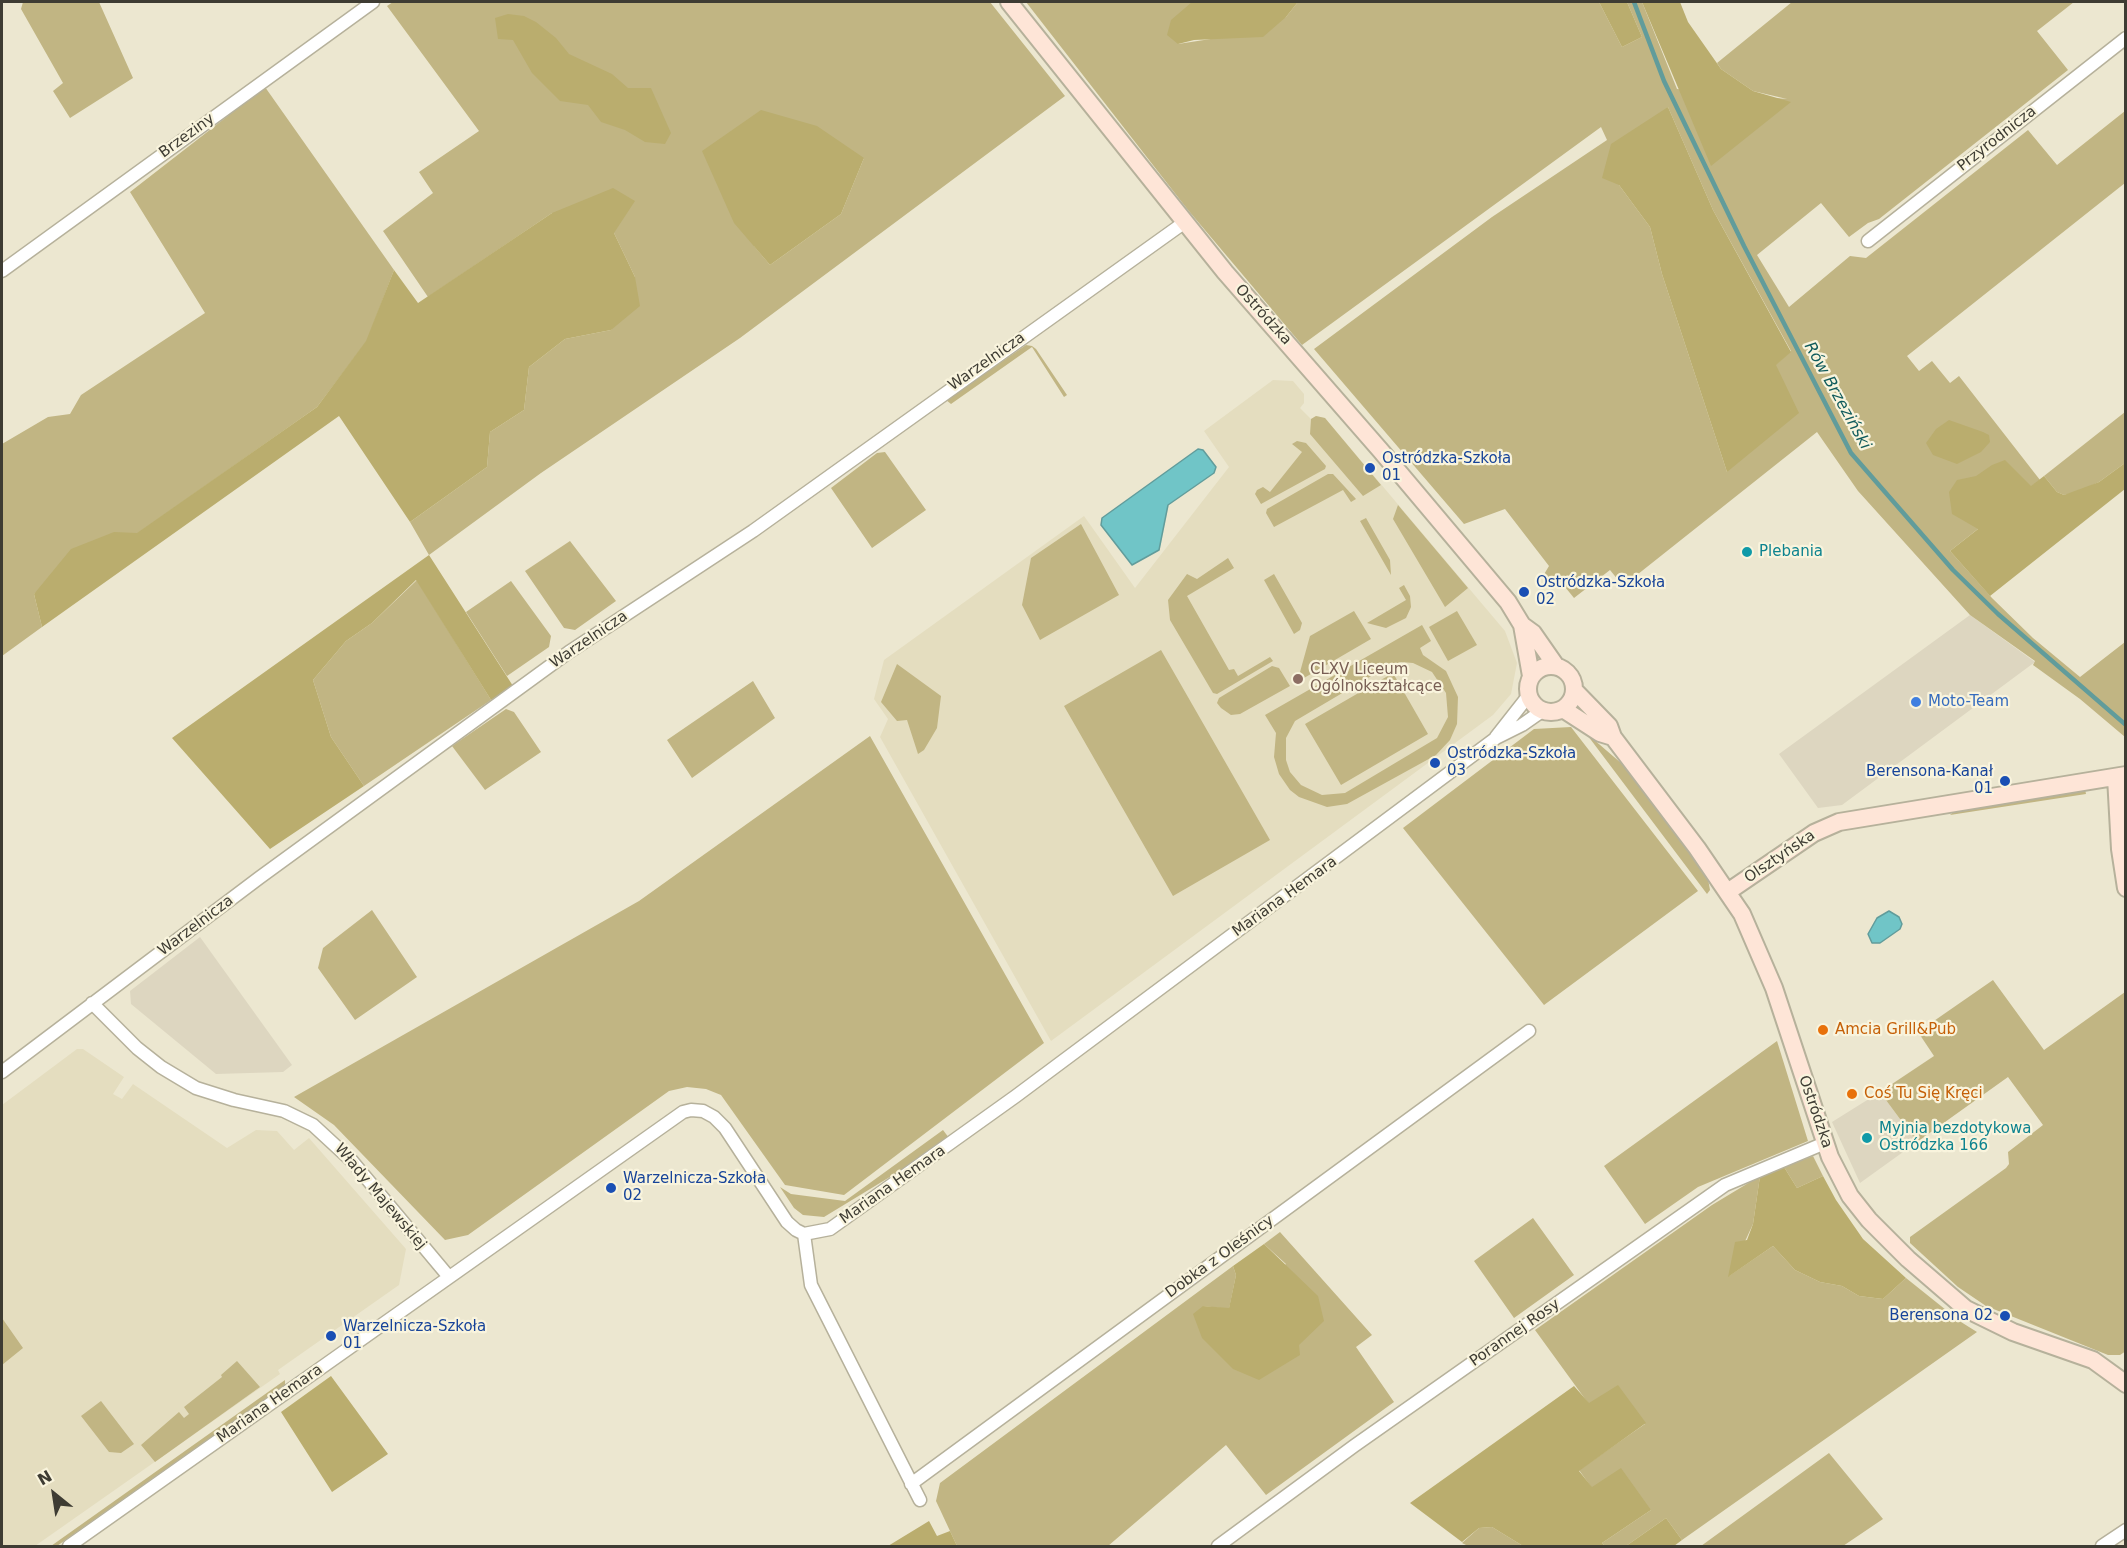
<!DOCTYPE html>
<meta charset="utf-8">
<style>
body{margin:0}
#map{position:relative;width:2127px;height:1548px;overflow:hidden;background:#ece7d0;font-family:"DejaVu Sans",sans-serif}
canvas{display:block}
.frame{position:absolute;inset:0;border:3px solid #3e3c33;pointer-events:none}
.north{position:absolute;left:24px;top:1464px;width:60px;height:60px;-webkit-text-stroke:4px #f9f4dd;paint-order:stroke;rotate:330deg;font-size:16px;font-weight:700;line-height:24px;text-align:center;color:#3e3c33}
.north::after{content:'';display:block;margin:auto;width:21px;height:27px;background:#3e3c33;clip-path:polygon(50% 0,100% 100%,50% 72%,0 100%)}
</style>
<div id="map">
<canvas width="2127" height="1548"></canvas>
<div class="frame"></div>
<div class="north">N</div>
</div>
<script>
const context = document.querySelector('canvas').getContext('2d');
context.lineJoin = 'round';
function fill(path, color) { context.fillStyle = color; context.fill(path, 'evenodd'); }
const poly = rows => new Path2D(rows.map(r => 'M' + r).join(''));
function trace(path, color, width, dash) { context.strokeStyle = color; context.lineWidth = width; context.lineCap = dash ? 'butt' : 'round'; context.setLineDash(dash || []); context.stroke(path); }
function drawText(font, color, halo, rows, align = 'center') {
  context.font = font + ' "DejaVu Sans",sans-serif'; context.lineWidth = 4.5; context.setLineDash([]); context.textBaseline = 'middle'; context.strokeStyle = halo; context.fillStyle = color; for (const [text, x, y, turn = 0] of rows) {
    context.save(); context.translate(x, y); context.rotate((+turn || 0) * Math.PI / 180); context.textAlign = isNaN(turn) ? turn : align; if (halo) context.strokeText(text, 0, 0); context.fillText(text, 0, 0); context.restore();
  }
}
fill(poly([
 [1970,615,2035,662,1842,805,1818,808,1779,754],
 [200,937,292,1065,283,1072,216,1074,131,1004,130,991],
 [1880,1092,1917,1142,1860,1183,1832,1122]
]), '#ddd6c0');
fill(poly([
 [1273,380,1293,381,1304,394,1304,403,1300,408,1311,419,1316,416,1325,418,1505,631,1517,663,1511,694,1493,715,1051,1041,880,737,888,719,874,699,884,660,1084,516,1135,588,1229,467,1204,431],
 [77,1049,83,1049,124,1077,113,1094,122,1099,133,1084,227,1148,256,1130,277,1131,294,1150,309,1138,406,1249,399,1285,278,1370,280,1374,35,1546,2,1546,2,1105]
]), '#e4ddbf');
fill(poly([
 [23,2,99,2,133,78,70,118,53,91,63,83,21,9],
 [393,2,990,2,1065,96,740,338,541,473,429,555,410,522,487,467,490,432,524,410,529,367,565,339,611,330,635,277,614,233,552,213,428,297,383,231,433,193,419,172,479,131,387,6],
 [864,158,841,214,770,265,754,246],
 [1026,2,1192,2,1178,44,1217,38,1286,17,1298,2,1599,2,1622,47,1642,37,1627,2,1642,2,1677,89,1787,99,1753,91,1721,69,1717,63,1792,2,2074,2,2037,31,2068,70,1879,219,1868,223,1849,237,1821,203,1757,255,1789,307,1850,256,1866,258,2028,130,2057,165,2125,111,2125,183,1907,356,1919,371,1932,361,1950,383,1959,376,2040,480,1950,551,1992,598,2033,638,2080,677,2125,642,2125,737,2080,699,2033,665,2035,661,1970,615,1858,491,1817,432,1623,586,1610,570,1574,598,1561,582,1555,586,1550,585,1543,576,1549,566,1505,509,1464,524,1314,349,1492,217,1607,140,1601,127,1302,345,1188,210],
 [1668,107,1713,210,1791,351,1775,365,1727,472,1662,274,1650,227,1619,185],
 [265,87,394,270,367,341,317,407,137,534,114,533,34,594,42,627,2,656,2,444,48,417,70,414,81,395,205,313,130,192],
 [1026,345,1032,346,1036,349,1067,395,1064,397,1032,347,951,404,946,400],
 [2125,412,2125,463,2099,482,2077,492,2064,495,2057,492,2044,476],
 [1316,416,1325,418,1381,485,1363,496,1310,434,1311,419],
 [1297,441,1306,443,1326,466,1325,469,1261,504,1255,494,1257,490,1263,487,1270,492,1302,452,1292,444],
 [885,452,926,510,872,548,831,488,877,453],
 [1328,474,1333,474,1356,499,1351,502,1343,490,1274,527,1266,513,1267,509],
 [1398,505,1468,588,1445,607,1393,519],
 [1366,518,1390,560,1391,575,1360,521],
 [1081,524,1119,595,1040,640,1022,605,1031,558],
 [570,541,616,601,575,630,564,628,525,571],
 [1228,558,1234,568,1187,596,1229,670,1234,669,1238,676,1270,657,1273,661,1217,694,1213,693,1170,620,1168,600,1187,574,1197,579],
 [1274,574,1302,623,1300,630,1294,634,1264,580],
 [417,580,491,700,364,786,331,737,313,680,346,641,372,623],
 [511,581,551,636,549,647,507,676,466,612],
 [1404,585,1410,596,1411,607,1406,618,1386,628,1367,623,1406,600,1399,588],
 [1354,611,1371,639,1304,678,1300,672,1310,636],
 [1457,611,1477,645,1448,661,1429,627],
 [1422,625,1431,641,1420,648,1423,655,1446,671,1458,697,1457,724,1450,740,1436,755,1347,804,1327,807,1299,797,1290,790,1279,774,1274,757,1276,733,1265,715],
 [1401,662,1413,663,1432,672,1446,693,1448,717,1437,738,1345,793,1322,795,1301,785,1290,772,1286,760,1286,738,1295,721,1388,666],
 [1161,650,1270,840,1173,896,1064,706],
 [897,664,941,696,937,728,924,750,918,754,907,720,897,721,881,702],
 [1272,666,1279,668,1290,686,1240,714,1231,715,1221,708,1217,703,1219,698],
 [1393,673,1428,734,1341,785,1305,724],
 [753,681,775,718,692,778,667,740],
 [506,709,514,712,541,752,485,790,452,746],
 [1571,727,1698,891,1544,1005,1403,828,1534,729],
 [1585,732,1621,763,1682,842,1708,879,1710,890,1707,894],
 [870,736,1044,1043,844,1195,785,1185,721,1095,706,1089,687,1087,669,1091,468,1235,445,1240,334,1125,294,1097,639,901],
 [2085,789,2086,794,1950,815,1957,809],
 [372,910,417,977,355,1020,318,968,323,948],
 [1993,980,2044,1050,2125,992,2126,1351,2120,1355,2108,1355,1986,1306,1958,1287,1910,1243,1910,1237,2006,1168,2009,1164,2008,1152,2043,1125,2008,1077,1917,1142,1880,1092,1934,1056,1918,1032],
 [1777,1041,1808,1141,1698,1187,1645,1224,1604,1166],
 [943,1130,949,1138,926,1155,824,1217,803,1215,794,1208,780,1187,791,1194,845,1201],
 [1813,1156,1823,1176,1797,1188,1784,1167],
 [1760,1176,1753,1224,1729,1276,1773,1246,1795,1270,1820,1282,1842,1286,1859,1296,1883,1299,1906,1278,1961,1322,1977,1332,1682,1540,1666,1518,1626,1546,1605,1546,1602,1543,1651,1510,1592,1488,1579,1470,1645,1424,1588,1403,1535,1330,1712,1205],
 [1533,1218,1574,1275,1514,1318,1474,1261],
 [1280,1232,1372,1335,1356,1347,1394,1402,1266,1495,1226,1445,1108,1546,957,1546,936,1501,940,1483,1233,1266,1236,1275,1229,1309,1203,1306,1202,1338,1286,1264,1264,1244],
 [2,1318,23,1348,2,1365],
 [237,1361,260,1387,155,1462,141,1445,179,1412,184,1418,189,1414,184,1407,222,1377,221,1375],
 [285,1380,285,1385,57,1546,51,1546],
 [101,1401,134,1444,121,1453,109,1452,81,1416],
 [1829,1453,1883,1519,1843,1546,1701,1546],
 [1492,1527,1523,1546,1468,1546,1462,1543,1479,1528]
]), '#c1b583');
fill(poly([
 [1192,2,1298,2,1286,17,1263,37,1194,40,1178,44,1167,35,1171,20],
 [1599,2,1627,2,1642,37,1622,47],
 [1642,2,1680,2,1688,22,1721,69,1753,91,1791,102,1711,166],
 [508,14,524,16,536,22,556,38,569,54,612,74,628,88,651,88,671,133,665,144,645,142,625,130,601,122,588,105,560,101,532,73,513,40,498,39,495,18],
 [1668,107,1713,210,1791,352,1776,365,1799,413,1727,472,1662,274,1650,227,1619,185,1602,178,1611,144],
 [761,110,817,126,864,158,841,214,770,265,734,223,702,151],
 [613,188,635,201,614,233,635,277,640,306,611,330,565,339,529,367,524,410,490,432,487,467,410,522,339,416,42,627,34,594,71,549,114,532,137,533,317,407,366,341,394,270,418,303,552,213],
 [1949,420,1983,432,1989,435,1990,442,1981,452,1957,464,1933,455,1926,443,1936,429],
 [2005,460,2031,486,2044,476,2057,492,2064,495,2099,482,2125,463,2125,489,1990,596,1950,551,1978,529,1952,514,1949,492,1957,480,1976,476,1992,465],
 [429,555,513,686,491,700,416,580,372,623,346,641,313,680,331,737,364,786,270,849,172,738],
 [1784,1167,1797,1188,1823,1176,1836,1200,1863,1239,1906,1278,1883,1299,1859,1296,1842,1286,1820,1282,1795,1270,1773,1246,1728,1277,1735,1242,1747,1240,1753,1224,1760,1176],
 [1264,1244,1318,1296,1324,1321,1299,1345,1300,1355,1259,1380,1233,1369,1202,1338,1193,1314,1203,1306,1229,1308,1236,1275,1233,1266],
 [331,1376,388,1454,332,1492,281,1412],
 [1618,1385,1646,1423,1579,1471,1592,1487,1621,1468,1651,1510,1602,1543,1605,1546,1523,1546,1492,1527,1479,1528,1462,1542,1410,1503,1574,1386,1589,1403],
 [1666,1518,1682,1540,1674,1546,1626,1546],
 [929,1521,937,1536,950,1531,957,1546,888,1546]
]), '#baad6e');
const water = poly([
 [1198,449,1203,450,1216,467,1214,473,1168,505,1159,550,1132,565,1101,525,1102,518,1198,449],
 [1889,911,1899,917,1902,924,1900,929,1880,943,1872,943,1868,934,1877,918,1889,911]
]);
fill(water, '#70c5c7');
trace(water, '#619c9b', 1.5);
trace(poly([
 [1634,2,1664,81,1744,246,1851,453,1953,570,1998,614,2126,725]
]), '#619c9b', 4.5);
const street = poly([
 [1868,241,2126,38],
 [2,271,373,2],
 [1496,737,1529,695],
 [92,1003,137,1048,161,1067,196,1088,234,1100,284,1111,313,1125,352,1161,449,1277],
 [2,1072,259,878,569,652,753,531,1185,222],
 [804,1234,811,1285,920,1500],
 [911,1484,1529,1031],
 [69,1546,683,1112,691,1110,703,1111,714,1117,725,1128,787,1222,796,1230,804,1234,830,1229,1016,1096,1496,738,1522,725,1542,711],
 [1218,1546,1354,1446,1725,1185,1825,1143],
 [2102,1546,2126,1530]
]);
const secondary = poly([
 [1009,2,1225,272,1381,451,1508,602,1522,625,1533,633,1556,666],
 [1522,625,1531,676],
 '1528 689a23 23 0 1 1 46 0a23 23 0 1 1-46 0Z',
 [1575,691,1609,726,1613,737,1697,848,1742,914,1774,988,1830,1157,1850,1196,1869,1220,1908,1259,1966,1309,2013,1332,2093,1360,2126,1384],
 [1563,709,1600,733,1613,737],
 [2116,777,2120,849,2126,888],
 [1729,891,1814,833,1839,822,2126,775]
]);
trace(street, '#b6b19b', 15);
trace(secondary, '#b6b19b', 20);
trace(street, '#fff', 12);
trace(secondary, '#fee5d7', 16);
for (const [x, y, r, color] of [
 [1370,468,6,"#1a4fb4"],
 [1747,552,6,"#0f9aa8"],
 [1524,592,6,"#1a4fb4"],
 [1298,679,6,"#8d6e63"],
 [1916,702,6,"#3f7fe0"],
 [1435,763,6,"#1a4fb4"],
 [2005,781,6,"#1a4fb4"],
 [1823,1030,6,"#e8710a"],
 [1852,1094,6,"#e8710a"],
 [1867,1138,6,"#0f9aa8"],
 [611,1188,6,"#1a4fb4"],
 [2005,1316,6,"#1a4fb4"],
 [331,1336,6,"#1a4fb4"]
]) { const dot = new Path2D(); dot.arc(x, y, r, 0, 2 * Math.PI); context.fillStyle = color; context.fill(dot); trace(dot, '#f9f4dd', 2); }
drawText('15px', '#3e3c33', '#f9f4dd', [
 ["Brzeziny",187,136,-36],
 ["Przyrodnicza",1997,139,-38],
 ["Ostródzka",1263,315,48],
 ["Warzelnicza",987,362,-35],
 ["Warzelnicza",589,640,-34],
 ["Olsztyńska",1780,857,-34],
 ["Mariana Hemara",1285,897,-36],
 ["Warzelnicza",196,926,-37],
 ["Ostródzka",1815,1112,71],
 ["Mariana Hemara",893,1185,-35],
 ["Włady Majewskiej",380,1197,50],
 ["Dobka z Oleśnicy",1220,1257,-36],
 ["Porannej Rosy",1515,1333,-35],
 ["Mariana Hemara",270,1404,-35]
]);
drawText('15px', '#164399', '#f9f4dd', [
 ["Ostródzka-Szkoła",1382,459],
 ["01",1382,476],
 ["Ostródzka-Szkoła",1536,583],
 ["02",1536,600],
 ["Ostródzka-Szkoła",1447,754],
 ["03",1447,771],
 ["Berensona-Kanał",1993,772,"right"],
 ["01",1993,789,"right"],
 ["Warzelnicza-Szkoła",623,1179],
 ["02",623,1196],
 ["Berensona 02",1993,1316,"right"],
 ["Warzelnicza-Szkoła",343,1327],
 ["01",343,1344]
], 'left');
drawText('15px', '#0d838f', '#f9f4dd', [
 ["Plebania",1759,552],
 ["Myjnia bezdotykowa",1879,1129],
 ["Ostródzka 166",1879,1146]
], 'left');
drawText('15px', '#785e54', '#f9f4dd', [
 ["CLXV Liceum",1310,670],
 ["Ogólnokształcące",1310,687]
], 'left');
drawText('15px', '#366cbe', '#f9f4dd', [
 ["Moto-Team",1928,702]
], 'left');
drawText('15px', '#c56008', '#f9f4dd', [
 ["Amcia Grill&Pub",1835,1030],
 ["Coś Tu Się Kręci",1864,1094]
], 'left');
drawText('italic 16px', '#105b5c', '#f9f4dd', [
 ["Rów Brzeziński",1837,396,61]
]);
</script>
